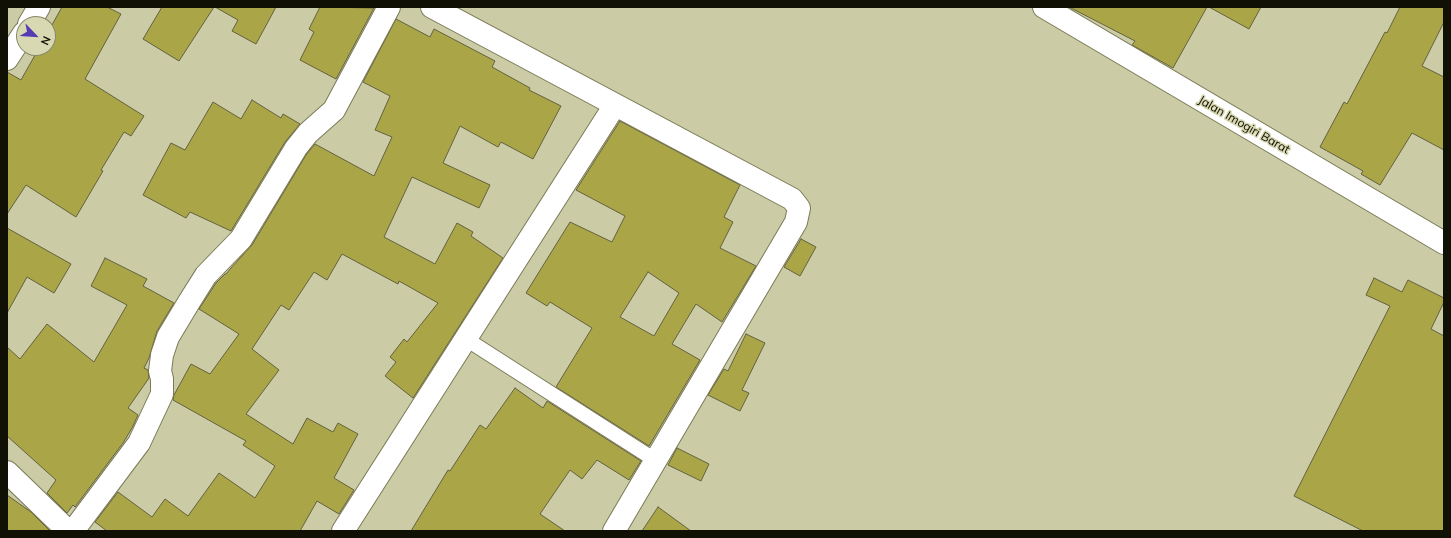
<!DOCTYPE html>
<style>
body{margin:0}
#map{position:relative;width:1451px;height:538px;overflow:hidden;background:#cbcba5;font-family:Mulish,sans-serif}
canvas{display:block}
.frame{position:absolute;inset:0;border:8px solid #111004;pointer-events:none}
.north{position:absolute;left:16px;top:16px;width:40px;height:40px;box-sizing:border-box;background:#d8d8b2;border:1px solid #88886c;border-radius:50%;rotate:115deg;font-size:11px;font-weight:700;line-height:16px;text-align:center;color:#111004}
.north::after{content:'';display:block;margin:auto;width:14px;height:18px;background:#563cb4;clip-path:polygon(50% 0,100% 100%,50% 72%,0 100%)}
</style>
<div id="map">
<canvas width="1451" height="538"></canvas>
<div class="frame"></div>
<div class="north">N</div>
</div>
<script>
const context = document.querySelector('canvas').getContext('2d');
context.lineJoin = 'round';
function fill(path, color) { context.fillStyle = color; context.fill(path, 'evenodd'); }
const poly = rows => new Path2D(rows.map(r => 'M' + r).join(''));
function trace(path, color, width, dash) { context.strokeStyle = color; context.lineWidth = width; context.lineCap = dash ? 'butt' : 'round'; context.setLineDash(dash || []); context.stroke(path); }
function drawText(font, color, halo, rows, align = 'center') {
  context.font = font + ' Mulish,sans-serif'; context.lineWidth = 3; context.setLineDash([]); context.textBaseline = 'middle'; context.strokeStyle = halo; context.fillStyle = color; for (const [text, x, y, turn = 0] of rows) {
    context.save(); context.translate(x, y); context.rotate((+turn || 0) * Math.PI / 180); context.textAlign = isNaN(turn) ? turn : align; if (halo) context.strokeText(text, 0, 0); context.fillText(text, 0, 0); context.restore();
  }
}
const building = poly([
 [62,7,107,7,121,14,85,79,144,116,131,136,124,132,101,170,103,171,76,217,26,185,7,214,7,72,21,80,39,48,48,48,48,32,62,7],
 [162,7,214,7,179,61,143,39,162,7],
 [215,7,276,7,256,44,232,31,238,20,215,7],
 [320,7,374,8,336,79,300,60,314,32,309,29,320,7],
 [1069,7,1207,7,1173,68,1132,45,1135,41,1069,7],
 [1209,7,1261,7,1249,29,1209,7],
 [1400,7,1444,7,1444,22,1422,66,1444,77,1444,150,1412,133,1380,185,1361,174,1363,171,1320,147,1344,102,1347,104,1385,32,1387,33,1400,7],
 [396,19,430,37,434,29,495,61,492,67,530,88,529,90,561,106,533,159,501,142,498,147,460,126,443,163,490,185,479,208,412,177,384,237,435,264,457,223,473,232,471,236,503,258,413,398,385,376,396,362,390,357,404,339,407,342,438,303,399,281,398,284,342,254,327,280,314,272,289,310,281,305,252,349,279,370,246,414,293,444,307,418,333,432,338,423,358,434,334,478,354,490,339,514,317,501,300,531,107,531,95,522,118,492,152,517,165,499,188,516,219,473,255,498,275,466,243,445,246,441,173,400,174,395,191,364,210,374,239,334,199,309,216,283,225,274,226,274,231,268,252,245,306,155,315,144,374,176,392,137,375,130,390,96,363,82,396,19],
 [252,100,281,118,283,114,300,124,285,142,231,231,190,212,186,218,143,195,171,143,185,150,213,102,241,119,252,100],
 [620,121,740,185,724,217,733,222,720,248,756,266,722,322,696,304,672,344,700,360,649,446,556,387,592,328,550,302,547,306,526,293,570,222,612,242,625,216,576,190,620,121],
 [648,272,679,293,654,336,620,317,648,272],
 [7,228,71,264,54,293,27,277,7,313,7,228],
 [801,239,816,247,800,276,784,267,801,239],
 [105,258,147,279,143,286,174,303,157,331,149,358,144,368,148,370,149,378,128,408,138,415,132,428,123,443,75,507,73,505,67,513,47,493,56,480,7,436,7,347,20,359,47,324,94,362,127,305,91,286,105,258],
 [1374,278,1402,292,1408,280,1444,298,1444,302,1431,329,1444,336,1444,531,1363,531,1294,496,1390,306,1366,295,1374,278],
 [746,334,765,343,742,390,749,393,740,411,708,395,724,369,728,371,746,334],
 [515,388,543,408,547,401,641,461,629,480,597,460,582,479,570,470,540,514,565,531,411,531,448,470,450,471,480,425,486,429,515,388],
 [677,448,709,464,701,481,668,465,677,448],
 [7,495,31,512,50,531,7,531,7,495],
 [658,507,691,531,642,531,658,507]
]);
fill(building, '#aaa648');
trace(building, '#62613f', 1);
const service = poly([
 [466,339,655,460]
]);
const minor = poly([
 [432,7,792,199,799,208,796,222,614,531],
 [29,24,39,7],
 [7,59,24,33],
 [7,472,68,531],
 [73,531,139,443,162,394,162,379,160,371,162,355,168,337,189,302,206,275,241,239,296,148,308,133,334,110,389,7],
 [343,531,615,105]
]);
const secondary = poly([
 [1044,7,1444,243]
]);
trace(service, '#7b7a57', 16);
trace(minor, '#7b7a57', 24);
trace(secondary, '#7b7a57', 24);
trace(service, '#fff', 14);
trace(minor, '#fff', 22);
trace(secondary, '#fff', 22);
drawText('12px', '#111004', '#d8d8b2', [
 ["Jalan Imogiri Barat",1244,125,30]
]);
</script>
